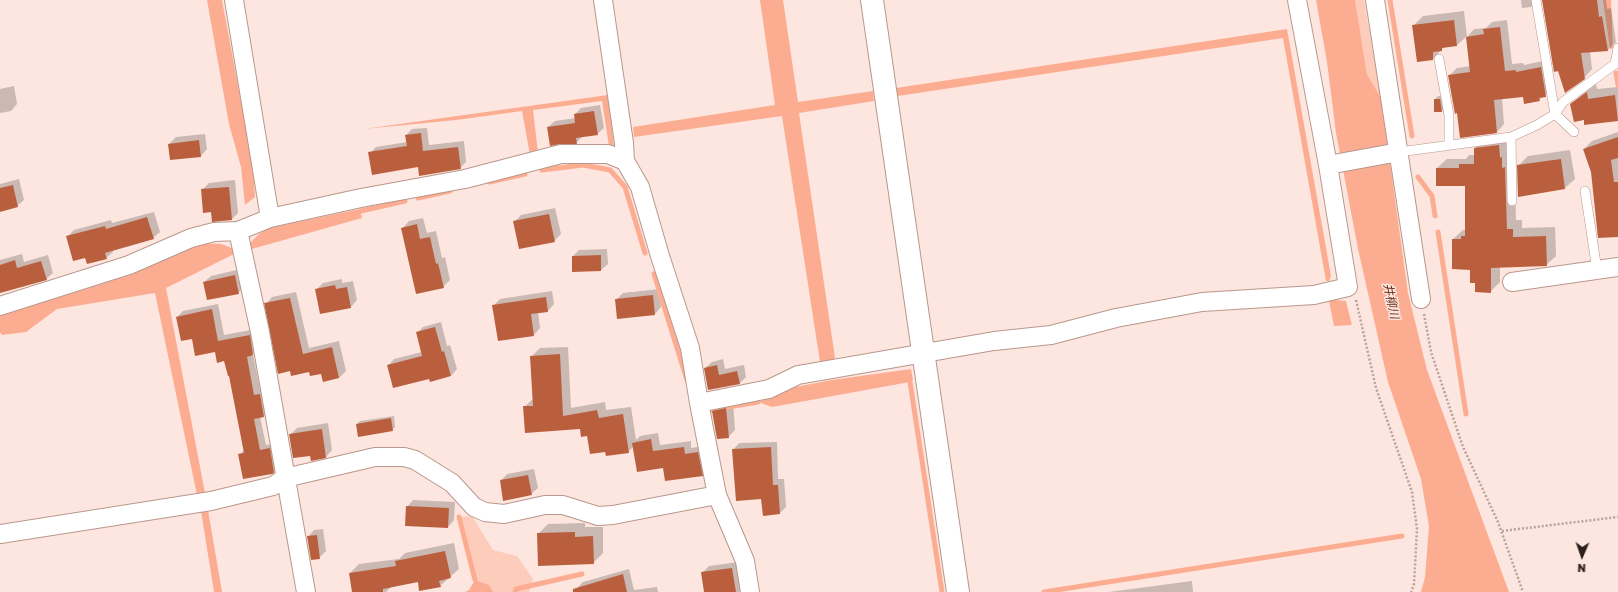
<!DOCTYPE html>
<meta charset="utf-8">
<style>
body{margin:0}
#map{position:relative;width:1618px;height:592px;overflow:hidden;background:#fde6df;font-family:"Golos Text",sans-serif}
canvas{display:block}
.north{position:absolute;left:1562px;top:536px;width:40px;height:40px;-webkit-text-stroke:3px #fde6df;paint-order:stroke;rotate:182deg;font-size:11px;font-weight:700;line-height:16px;text-align:center;color:#2d201c}
.north::after{content:'';display:block;margin:auto;width:14px;height:18px;background:#2d201c;clip-path:polygon(50% 0,100% 100%,50% 72%,0 100%)}
</style>
<div id="map">
<canvas width="1618" height="592"></canvas>
<div class="north">N</div>
</div>
<script>
const context = document.querySelector('canvas').getContext('2d');
context.lineJoin = 'round';
function fill(path, color) { context.fillStyle = color; context.fill(path, 'evenodd'); }
const poly = rows => new Path2D(rows.map(r => 'M' + r).join(''));
function trace(path, color, width, dash) { context.strokeStyle = color; context.lineWidth = width; context.lineCap = dash ? 'butt' : 'round'; context.setLineDash(dash || []); context.stroke(path); }
function drawText(font, color, halo, rows, align = 'center') {
  context.font = font + ' "Golos Text","Noto Sans JP",sans-serif'; context.lineWidth = 3; context.setLineDash([]); context.textBaseline = 'middle'; context.strokeStyle = halo; context.fillStyle = color; for (const [text, x, y, turn = 0] of rows) {
    context.save(); context.translate(x, y); context.rotate((+turn || 0) * Math.PI / 180); context.textAlign = isNaN(turn) ? turn : align; if (halo) context.strokeText(text, 0, 0); context.fillText(text, 0, 0); context.restore();
  }
}
fill(poly([
 [1355,0,1364,0,1381,98,1367,74],
 [472,516,493,550,517,556,533,579,529,592,493,592,489,585,475,580,459,517]
]), '#feccbb');
fill(poly([
 [207,0,222,0,253,166,255,197,245,205,241,167,229,124],
 [760,0,783,0,798,102,873,91,874,101,799,113,835,358,830,362,820,362,782,116,634,137,633,127,775,105],
 [1316,0,1355,0,1367,74,1381,98,1408,293,1427,370,1509,592,1421,592,1425,577,1429,526,1421,479,1388,382,1358,249,1336,133,1327,62],
 [1603,0,1611,0,1613,48,1610,49],
 [1287,29,1331,276,1329,281,1326,281,1283,38,898,96,896,88],
 [608,95,614,146,609,146,602,101,533,110,538,153,530,155,522,111,456,120,364,129],
 [360,209,362,218,234,254,166,288,205,493,197,495,155,293,57,309,26,332,2,335,0,332,0,316,130,275,199,243,221,244,232,248,250,243,259,234,269,228],
 [1335,300,1346,301,1352,325,1334,326,1329,301],
 [911,369,913,380,910,382,772,407,758,402,777,395,795,387,832,380],
 [208,510,222,592,214,592,201,511],
 [475,580,489,585,493,592,465,592,469,590]
]), '#fcad91');
fill(poly([
 [1521,0,1538,0,1531,7,1522,8],
 [1543,0,1606,0,1607,9,1611,8,1616,42,1608,50,1590,52,1592,69,1584,78],
 [1464,11,1467,37,1474,29,1486,28,1492,22,1507,20,1512,64,1523,63,1524,65,1548,60,1553,88,1539,100,1524,96,1502,98,1504,124,1497,132,1458,112,1449,76,1457,68,1471,66,1467,36,1457,45,1444,47,1433,59,1413,26,1423,16],
 [1596,84,1597,89,1618,87,1618,120,1585,124,1585,119,1571,105,1581,95],
 [14,86,17,104,11,111,0,113,0,89],
 [1438,96,1443,96,1445,108,1442,111,1435,111,1435,99],
 [600,105,604,128,597,134,583,136,577,142,561,143,548,127,555,121,576,118,575,114,581,108],
 [427,128,429,145,464,141,466,162,460,168,419,166,370,153,376,147,407,142,406,135,412,129],
 [1618,132,1618,236,1592,172,1584,149,1592,141],
 [205,134,207,149,201,156,169,144,176,137],
 [1508,136,1514,158,1516,220,1522,220,1522,228,1555,227,1556,256,1546,265,1500,267,1500,282,1490,292,1476,282,1472,269,1453,239,1463,230,1466,230,1466,185,1437,168,1447,159,1466,159,1469,155,1475,155,1475,148,1484,139],
 [1570,150,1575,179,1565,188,1518,166,1528,156],
 [19,179,24,200,17,206,0,211,0,184],
 [235,180,238,213,232,219,212,211,202,190,209,183],
 [555,208,561,234,554,241,514,222,521,215],
 [154,212,160,232,153,238,113,250,113,252,106,258,86,256,67,237,74,230,111,220,112,223],
 [423,218,427,233,436,231,442,258,445,257,450,280,443,287,403,228,409,221],
 [607,249,608,264,601,270,573,271,573,256,579,250],
 [22,254,24,262,48,255,53,273,46,279,0,292,0,260],
 [241,269,245,286,238,293,204,282,211,276],
 [342,279,342,283,353,281,357,300,351,307,316,290,323,283],
 [659,289,661,307,655,314,616,300,623,293],
 [552,291,554,304,548,311,538,312,540,328,534,335,494,305,500,299],
 [296,292,309,348,339,341,346,371,339,378,323,381,321,373,310,371,266,304,272,297],
 [218,304,224,335,256,329,259,348,253,354,260,389,266,388,270,410,264,416,260,417,266,445,276,443,280,466,274,472,239,455,244,450,230,374,225,360,216,351,192,338,177,317,183,311],
 [441,322,447,346,450,345,457,369,451,376,430,377,388,366,394,359,422,352,417,333,423,327],
 [568,347,571,408,605,402,606,410,631,407,636,440,640,436,658,433,660,445,691,441,691,448,704,446,709,469,702,475,664,466,634,446,628,452,606,451,580,428,524,407,533,399,531,357,540,348],
 [723,359,725,369,744,365,746,377,740,383,709,389,705,368,712,362],
 [733,402,735,430,728,437,714,411,720,405],
 [394,416,395,427,392,430,357,424,360,421],
 [328,423,332,450,326,457,311,454,290,435,297,428],
 [777,442,778,479,784,479,786,507,780,513,762,498,733,450,739,443],
 [534,469,538,488,531,494,501,481,507,474],
 [413,500,455,502,454,520,448,527,407,507],
 [585,523,585,527,603,527,603,553,593,563,538,534,548,524],
 [323,529,326,551,319,558,308,537,314,530],
 [454,543,459,569,440,586,418,581,392,586,386,592,353,592,350,573,359,564,399,559,405,553],
 [739,562,743,589,739,592,705,592,702,573,709,566],
 [629,569,634,590,657,587,658,592,579,592,577,588,583,582],
 [1192,581,1193,592,1109,592]
]), '#0003');
trace(poly([
 [1390,0,1412,136],
 [1616,73,1618,85],
 [542,170,583,165,610,170,625,187,645,253],
 [1418,177,1432,196,1435,216],
 [489,182,525,174],
 [418,198,450,191],
 [361,211,405,201],
 [1438,232,1466,414],
 [654,274,687,380],
 [910,382,942,592],
 [711,410,758,402],
 [459,517,475,580],
 [515,592,516,589,582,574],
 [1044,592,1402,536]
]), '#fcad91', 5);
fill(poly([
 [1542,0,1597,0,1599,17,1602,16,1608,51,1581,53,1585,79,1565,93,1558,71,1554,72],
 [1454,20,1457,46,1442,48,1442,51,1433,52,1433,60,1417,62,1412,25],
 [1500,27,1505,71,1516,70,1516,72,1541,67,1546,97,1539,98,1540,101,1524,104,1523,97,1494,100,1497,133,1460,138,1457,113,1455,114,1448,75,1470,72,1466,37,1484,34,1483,29],
 [1587,92,1588,99,1615,95,1618,121,1584,125,1584,120,1574,122,1570,104],
 [1434,99,1440,99,1442,112,1434,112],
 [594,111,598,135,576,138,577,144,561,144,550,146,547,127,575,123,574,114],
 [421,133,423,151,458,147,461,169,419,176,418,167,372,175,368,152,407,146,405,135],
 [1618,137,1618,158,1611,160,1614,182,1618,182,1618,237,1598,238,1591,172,1583,149],
 [199,140,201,157,170,160,168,144],
 [1499,145,1500,158,1502,157,1502,168,1505,167,1507,229,1513,229,1513,237,1546,236,1547,266,1491,268,1491,293,1475,292,1475,283,1470,283,1470,270,1452,269,1452,239,1461,239,1461,236,1465,236,1465,186,1436,186,1436,168,1459,168,1459,164,1474,164,1474,148],
 [1561,159,1565,189,1518,197,1517,165],
 [13,185,18,207,0,212,0,188],
 [229,187,232,220,212,222,211,212,203,213,201,189],
 [549,214,555,242,519,249,513,221],
 [147,217,154,239,105,253,107,259,87,264,85,258,73,261,66,236,105,226,106,229],
 [417,224,420,239,430,237,436,264,438,263,444,288,416,294,401,228],
 [601,255,601,271,572,272,572,256],
 [15,260,17,268,41,261,47,280,0,293,0,265],
 [235,275,239,294,207,300,203,282],
 [335,285,336,289,347,287,351,308,320,314,315,289],
 [653,295,655,315,617,319,615,299],
 [546,297,548,312,531,314,534,336,498,341,492,305],
 [290,298,303,354,332,347,339,378,323,382,321,374,310,376,309,372,291,376,290,371,278,374,264,303],
 [212,309,218,341,250,335,253,355,247,357,254,395,260,394,264,417,254,419,260,450,270,448,274,473,272,474,243,479,238,454,244,453,229,376,228,376,224,361,217,363,215,352,195,356,192,339,181,341,176,317],
 [435,327,442,352,444,351,451,376,430,382,429,379,393,388,387,365,422,356,416,332],
 [560,354,563,416,597,410,599,418,623,414,629,453,606,456,605,452,590,454,587,436,581,437,580,429,525,433,523,406,533,406,530,356],
 [717,365,719,375,737,371,740,384,708,390,704,368],
 [726,408,729,438,717,439,712,411],
 [391,418,393,431,358,437,356,424],
 [322,429,326,458,311,461,310,456,293,458,289,434],
 [651,439,653,451,684,447,685,454,698,452,703,476,665,481,663,468,637,472,632,443],
 [771,447,773,485,778,485,780,514,763,516,761,499,736,501,732,449],
 [528,475,532,495,503,501,500,480],
 [406,506,449,508,448,528,405,526],
 [575,532,575,537,593,536,594,564,538,566,537,533],
 [317,535,320,559,311,560,307,536],
 [445,551,451,578,439,581,441,587,419,591,418,582,383,589,383,592,352,592,349,573,396,566,395,561],
 [732,568,736,592,704,592,701,572],
 [623,574,627,592,573,592,573,589]
]), '#ba5f3e');
const lane = poly([
 [1536,0,1555,114,1574,132],
 [1439,59,1449,115,1449,145],
 [1511,137,1512,201],
 [1399,152,1511,137,1537,125,1555,114,1563,102,1615,64,1618,48],
 [1585,191,1597,270]
]);
const street = poly([
 [234,0,270,218,238,231,260,332,306,592],
 [603,0,624,143,625,161,640,187,660,256,690,348,699,403,717,495,745,561,750,592],
 [1375,0,1421,299],
 [1328,165,1399,152],
 [270,218,361,198,465,179,561,154,608,154,625,161],
 [1512,282,1618,267],
 [0,306,129,265,191,238,214,232,238,231],
 [699,403,769,389,798,375,994,341,1051,335,1116,318,1202,302,1314,295,1348,287,1328,165,1297,0],
 [0,534,211,501,273,486,285,478,375,457,404,457,415,460,452,483,474,507,485,512,504,514,545,505,563,505,598,516,613,515,717,495]
]);
const secondary = poly([
 [872,0,958,592]
]);
trace(lane, '#b9978b', 10);
trace(street, '#b9978b', 20);
trace(secondary, '#b9978b', 24);
trace(poly([
 [1356,300,1376,388,1412,492,1417,529,1414,584,1411,592],
 [1424,314,1431,352,1463,447,1498,522,1523,592],
 [1502,531,1618,517]
]), '#b7a39d', 2.5, [2, 2]);
trace(lane, '#fff', 9);
trace(street, '#fff', 18);
trace(secondary, '#fff', 22);
drawText('italic 12px', '#672a13', '#fde6df', [
 ["井柳川",1391,301,78]
]);
</script>
